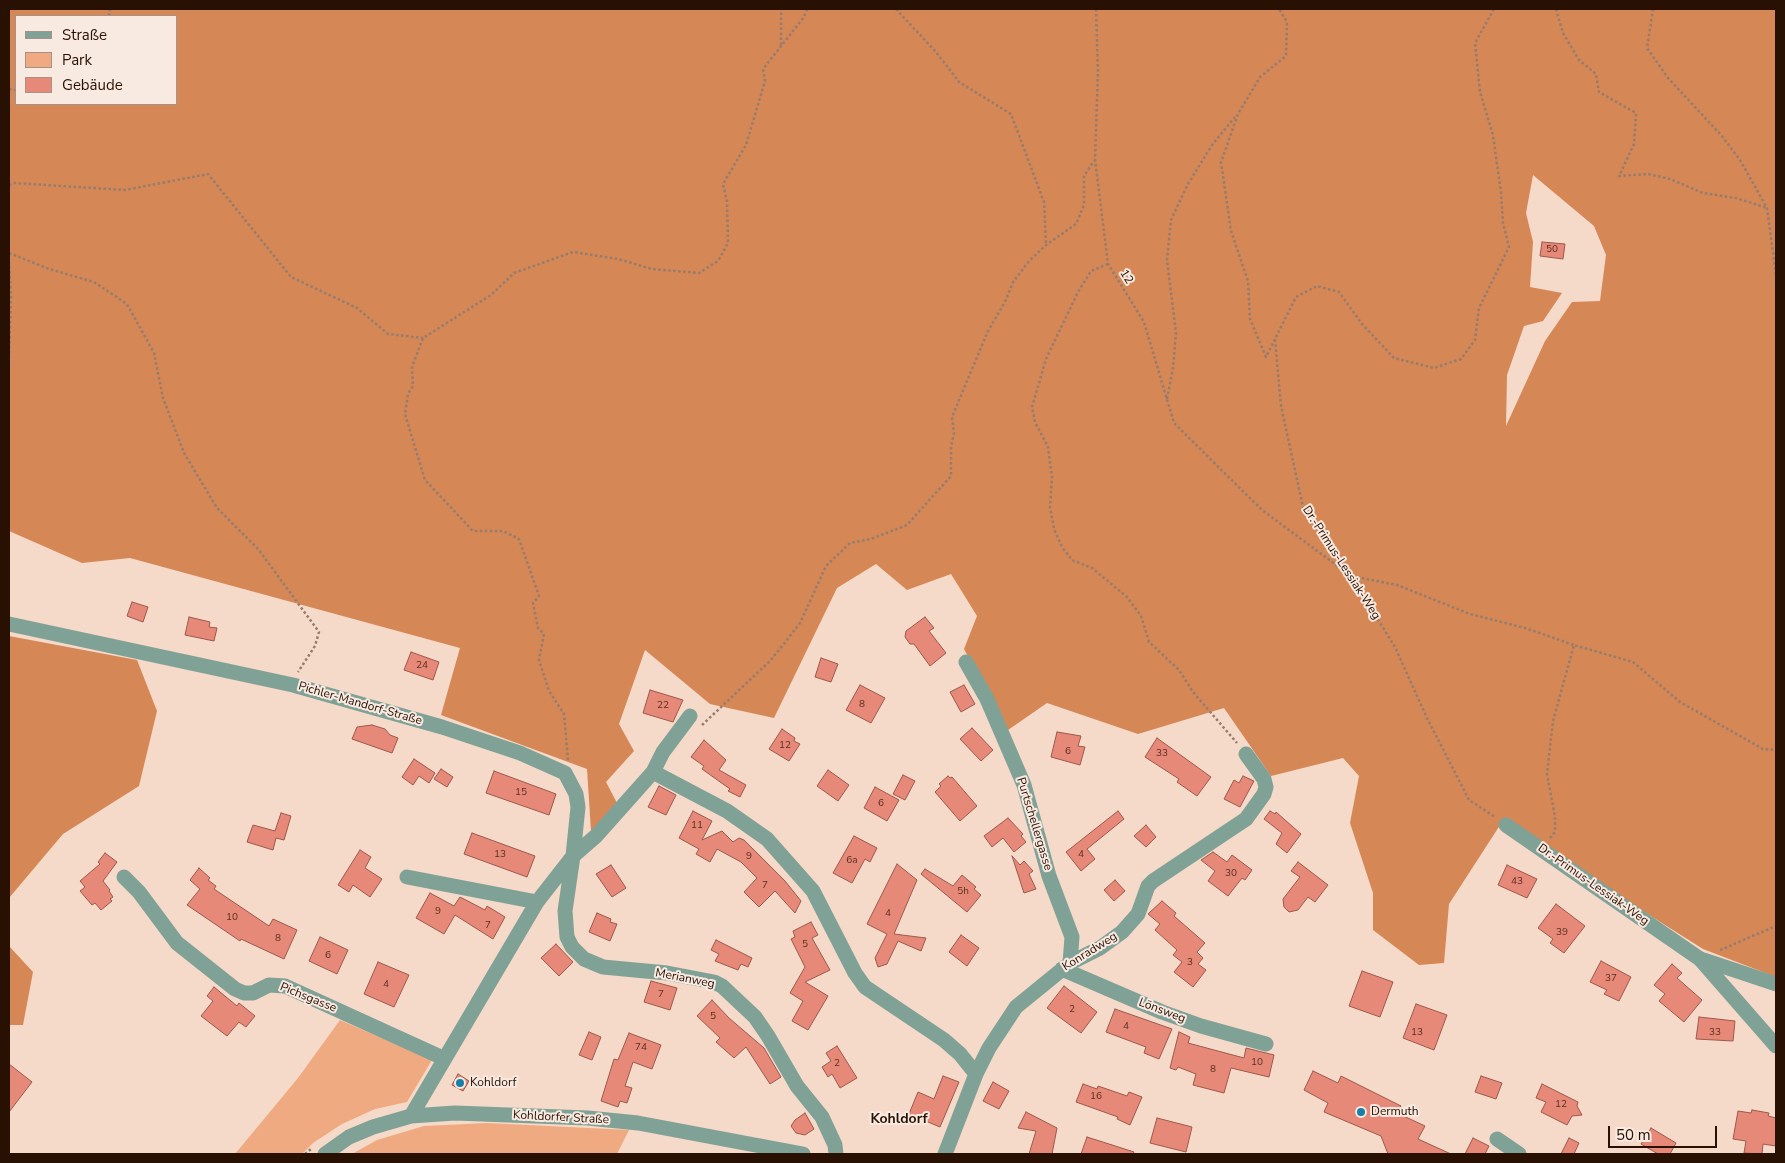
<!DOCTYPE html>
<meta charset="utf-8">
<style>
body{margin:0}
#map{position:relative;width:1785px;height:1163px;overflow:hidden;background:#f5d9c9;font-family:"Nunito Sans",sans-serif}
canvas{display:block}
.frame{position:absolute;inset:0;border:10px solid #281103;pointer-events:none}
.legend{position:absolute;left:15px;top:15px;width:162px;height:90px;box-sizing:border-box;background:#f8e9e1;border:1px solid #a59388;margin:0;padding:6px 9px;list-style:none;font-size:15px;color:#281103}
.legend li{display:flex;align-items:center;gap:10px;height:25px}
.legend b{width:25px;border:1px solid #a59388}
.scale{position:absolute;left:1608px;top:1126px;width:109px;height:22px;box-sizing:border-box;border:2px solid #281103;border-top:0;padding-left:6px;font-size:15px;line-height:18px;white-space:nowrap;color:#281103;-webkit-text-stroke:4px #f8e9e1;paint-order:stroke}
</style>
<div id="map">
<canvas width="1785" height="1163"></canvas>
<div class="frame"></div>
<ul class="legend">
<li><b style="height:6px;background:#80a296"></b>Straße</li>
<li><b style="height:14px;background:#efaa81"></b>Park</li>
<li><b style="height:14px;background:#e68978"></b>Gebäude</li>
</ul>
<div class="scale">50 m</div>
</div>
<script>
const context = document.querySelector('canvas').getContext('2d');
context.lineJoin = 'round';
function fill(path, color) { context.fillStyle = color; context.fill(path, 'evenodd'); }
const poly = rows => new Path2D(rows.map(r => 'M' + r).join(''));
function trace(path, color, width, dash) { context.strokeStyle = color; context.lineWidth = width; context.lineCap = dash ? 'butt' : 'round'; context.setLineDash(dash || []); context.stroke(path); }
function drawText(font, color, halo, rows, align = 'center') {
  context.font = font + ' "Nunito Sans",sans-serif'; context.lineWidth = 4; context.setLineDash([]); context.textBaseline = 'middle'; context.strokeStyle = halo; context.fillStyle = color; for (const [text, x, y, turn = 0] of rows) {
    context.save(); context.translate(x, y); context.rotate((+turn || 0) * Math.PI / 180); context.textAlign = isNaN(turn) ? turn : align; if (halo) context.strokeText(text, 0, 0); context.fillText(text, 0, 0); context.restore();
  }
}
fill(poly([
 [340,1020,432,1060,407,1102,375,1109,342,1124,313,1143,302,1154,235,1154,298,1078],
 [487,1123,629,1130,617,1154,352,1154,377,1140,424,1126]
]), '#efaa81');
fill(poly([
 [9,9,1776,9,1776,977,1703,949,1502,822,1449,904,1444,963,1419,965,1373,930,1373,893,1350,823,1359,776,1343,758,1271,776,1224,708,1138,734,1047,703,1008,730,964,649,977,616,951,574,907,590,876,564,837,588,774,718,710,704,645,650,619,724,634,751,606,782,617,803,591,831,587,769,441,715,460,648,130,558,82,563,9,531],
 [16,16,176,16,176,104,16,104],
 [1533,175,1594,226,1606,255,1600,301,1572,302,1545,341,1506,426,1507,375,1524,326,1543,321,1562,293,1530,287,1533,242,1526,213],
 [9,636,137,660,157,711,139,786,63,834,9,898],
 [9,946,33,972,23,1025,9,1025]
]), '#d68756');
const building = poly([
 [1542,242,1565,244,1563,259,1540,256,1542,242],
 [132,602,148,607,143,622,127,616,132,602],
 [189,617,210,622,209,627,217,628,214,641,185,635,189,617],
 [925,617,934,628,929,631,946,653,930,666,914,644,910,644,905,637,906,631,925,617],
 [411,652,439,662,433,680,404,670,411,652],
 [821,658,838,664,831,682,815,677,821,658],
 [860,685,885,698,871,723,846,710,860,685],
 [964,685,975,704,961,712,950,692,964,685],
 [650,690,683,700,673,722,643,713,650,690],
 [372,725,385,729,390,735,398,738,392,753,352,739,357,727,372,725],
 [972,728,993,750,981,761,960,739,972,728],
 [782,729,795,738,794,741,800,744,789,761,769,749,782,729],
 [1057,732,1081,736,1078,746,1085,747,1080,765,1051,757,1057,732],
 [1157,738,1211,777,1197,796,1177,782,1179,779,1145,757,1157,738],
 [704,740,726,760,719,770,746,785,740,797,728,791,730,789,702,769,704,766,691,757,704,740],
 [414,759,435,773,429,783,419,776,413,785,402,777,414,759],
 [441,769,453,777,447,787,434,779,441,769],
 [828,770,849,785,838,801,817,786,828,770],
 [494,771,556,794,549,815,486,793,494,771],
 [903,775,915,781,905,800,893,794,903,775],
 [948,776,950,778,952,777,977,806,960,821,935,792,941,786,939,784,948,776],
 [1243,776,1254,781,1240,807,1224,799,1234,780,1239,783,1243,776],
 [659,786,676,795,666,815,648,807,659,786],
 [875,787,899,800,887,821,864,808,875,787],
 [693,811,712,821,702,840,722,831,733,842,739,838,744,840,785,881,801,901,795,913,775,891,759,907,744,892,757,878,741,862,717,849,710,862,696,854,699,849,679,838,693,811],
 [1118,811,1124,819,1087,849,1095,859,1081,871,1066,852,1118,811],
 [1270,811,1275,814,1276,812,1301,834,1287,853,1276,844,1282,833,1264,819,1270,811],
 [281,813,291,816,284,840,276,838,273,850,247,842,253,825,275,831,281,813],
 [1008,818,1023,834,1021,836,1026,842,1014,852,1003,838,992,847,984,836,1008,818],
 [1146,825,1156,837,1146,847,1134,836,1146,825],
 [472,833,535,856,527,877,464,854,472,833],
 [854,836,877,848,870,862,865,859,852,883,833,873,854,836],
 [360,850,371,857,365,868,382,879,370,897,353,885,349,892,338,885,360,850],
 [1213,852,1227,862,1232,855,1252,870,1245,880,1242,878,1228,896,1208,881,1215,871,1201,860,1213,852],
 [105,853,117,862,103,881,110,890,109,891,113,897,110,899,112,901,101,910,95,903,92,905,80,891,85,887,80,881,100,864,98,862,105,853],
 [1012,856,1020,865,1024,861,1033,871,1029,874,1036,889,1024,893,1012,856],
 [1298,862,1328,885,1315,902,1308,897,1298,910,1289,912,1284,907,1283,899,1300,877,1291,871,1298,862],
 [897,864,917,880,894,934,926,938,921,951,898,941,887,964,878,967,875,958,887,934,867,924,897,864],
 [611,865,626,888,612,897,596,874,611,865],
 [1507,865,1537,879,1527,898,1498,885,1507,865],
 [199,868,210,878,208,880,216,886,214,889,269,926,273,919,297,930,284,959,241,939,240,941,187,905,200,889,190,880,199,868],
 [925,869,953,886,962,875,976,887,974,889,981,895,967,912,921,874,925,869],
 [1115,880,1125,891,1114,901,1104,890,1115,880],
 [430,893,454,906,460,897,485,910,487,906,505,917,493,939,455,915,444,934,416,918,430,893],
 [1162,901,1176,913,1174,916,1205,943,1197,952,1203,958,1198,964,1206,970,1193,987,1174,972,1182,962,1173,955,1177,950,1155,930,1160,924,1148,914,1162,901],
 [1556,904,1585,926,1564,953,1550,943,1553,939,1538,928,1556,904],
 [597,913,611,919,610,922,617,924,610,941,589,932,597,913],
 [811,922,818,935,812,938,830,970,805,982,828,996,808,1030,792,1021,803,1001,790,993,805,967,791,939,795,937,793,931,811,922],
 [961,935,979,948,967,966,949,952,961,935],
 [320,937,348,950,337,974,309,961,320,937],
 [716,940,752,958,748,967,741,964,738,970,715,961,719,954,711,950,716,940],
 [556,944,573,962,559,976,541,958,556,944],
 [1601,961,1631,977,1619,1001,1604,994,1607,990,1590,982,1601,961],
 [378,962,409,975,394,1007,364,994,378,962],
 [1672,964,1682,973,1677,978,1702,1000,1684,1022,1659,1001,1665,994,1654,985,1672,964],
 [1362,971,1393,982,1380,1017,1349,1006,1362,971],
 [651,981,677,988,670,1010,644,1002,651,981],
 [1064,986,1097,1012,1081,1033,1047,1008,1064,986],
 [214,987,237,1006,239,1003,255,1016,246,1027,239,1022,227,1036,201,1016,213,1001,207,996,214,987],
 [712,1000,729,1018,764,1048,781,1077,770,1084,746,1047,734,1058,716,1042,720,1038,697,1016,712,1000],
 [1416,1004,1447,1015,1434,1050,1403,1038,1416,1004],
 [1115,1009,1172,1029,1159,1059,1144,1053,1146,1047,1106,1032,1115,1009],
 [1699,1017,1735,1021,1733,1041,1696,1039,1699,1017],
 [589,1032,601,1037,592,1060,579,1055,589,1032],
 [1179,1032,1190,1037,1188,1043,1244,1058,1246,1048,1274,1055,1269,1077,1231,1068,1224,1093,1193,1085,1196,1074,1178,1067,1176,1070,1170,1068,1179,1032],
 [629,1033,661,1045,652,1069,633,1062,625,1086,632,1088,627,1103,620,1101,618,1107,601,1101,614,1059,618,1060,629,1033],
 [837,1046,857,1078,840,1088,832,1074,828,1077,822,1067,831,1061,826,1053,837,1046],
 [9,1064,32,1082,9,1112,9,1064],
 [1313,1071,1338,1083,1341,1076,1401,1106,1397,1113,1425,1126,1418,1139,1451,1154,1388,1154,1381,1136,1324,1112,1328,1103,1304,1090,1313,1071],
 [458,1074,469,1081,463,1091,452,1085,458,1074],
 [943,1076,959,1082,940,1127,909,1114,918,1092,934,1099,943,1076],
 [1481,1076,1502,1083,1496,1099,1475,1092,1481,1076],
 [993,1082,1009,1091,999,1109,983,1101,993,1082],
 [1083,1084,1097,1089,1098,1086,1127,1096,1129,1092,1142,1097,1130,1125,1117,1119,1118,1117,1076,1102,1083,1084],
 [1542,1084,1578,1102,1577,1106,1582,1115,1572,1116,1567,1125,1541,1112,1546,1102,1536,1098,1542,1084],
 [1752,1110,1769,1113,1768,1116,1776,1118,1776,1146,1763,1144,1762,1154,1744,1153,1746,1141,1733,1139,1738,1111,1751,1113,1752,1110],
 [1026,1112,1057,1128,1052,1154,1029,1154,1036,1131,1018,1128,1026,1112],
 [805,1113,814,1129,805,1135,796,1133,791,1126,795,1120,805,1113],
 [1157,1118,1192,1127,1186,1152,1150,1143,1157,1118],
 [1651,1128,1676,1143,1670,1154,1658,1154,1641,1144,1651,1128],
 [1087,1137,1134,1152,1133,1154,1081,1154,1087,1137],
 [1473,1138,1489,1146,1485,1154,1465,1154,1473,1138],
 [1569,1138,1579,1143,1574,1154,1561,1154,1569,1138]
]);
fill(building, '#e68978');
trace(building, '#9d584b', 1);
trace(poly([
 [896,9,936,52,959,82,1011,114,1044,202,1046,245],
 [1096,9,1098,72,1095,159,1108,264,1144,322,1174,423,1262,510,1351,576,1397,585,1470,614,1525,628,1574,645],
 [1494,9,1475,43,1480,92,1493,135,1501,192,1503,223,1509,247,1479,308,1475,340,1461,359,1434,368,1394,358,1362,324,1339,292,1317,286,1296,297,1275,339,1281,406,1303,507,1351,576,1395,647,1427,718,1469,800,1495,817],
 [1556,9,1563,33,1579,60,1596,74,1599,92,1636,113,1634,144,1619,176,1648,174,1670,179,1703,193,1736,198,1767,208],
 [1653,9,1647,48,1668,78,1721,135,1740,160,1767,208,1776,275],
 [109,16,110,9],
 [781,45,781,9],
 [9,89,16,90],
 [9,185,14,183,125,190,208,174,291,277,357,308,388,334,423,338],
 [9,253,49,269,94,282,127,304,154,353,163,398,184,453,217,508,259,550,319,632,315,646,298,672],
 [9,261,11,297,9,357],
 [1108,264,1091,271,1078,292,1046,359,1032,407,1035,422,1048,447,1052,477,1050,507,1054,529,1062,547,1072,560,1092,568,1127,597,1141,616,1149,642,1179,670,1193,692,1237,743],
 [1275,339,1266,357,1250,319,1248,281,1231,231,1221,162,1238,114,1260,77,1286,56,1287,22,1279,9],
 [1167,399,1173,368,1176,333,1167,260,1171,220,1188,184,1212,145,1235,117],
 [702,725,770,661,783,645,800,623,826,566,850,543,871,539,907,525,951,476,951,447,954,433,952,417,988,331,1005,302,1013,282,1029,261,1046,245,1076,224,1084,205,1084,176,1094,161],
 [568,760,564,714,549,691,539,660,544,634,538,628,533,603,539,596,519,539,503,531,473,531,425,480,405,414,408,394,413,386,412,367,423,338,491,295,514,273,573,252,618,259,652,269,699,273,718,261,728,243,727,201,723,184,746,145,765,81,763,69,804,17,807,9],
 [1550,838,1555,832,1555,817,1547,774,1553,721,1574,645,1633,662,1680,702,1763,749,1776,750],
 [1720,950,1776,926],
 [305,1154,311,1149]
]), '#957c6d', 2.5, [2.5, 2.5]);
trace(poly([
 [9,624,293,685,442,727,520,753,565,773,576,794,578,807,573,856,537,902,411,1116],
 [966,662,987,699,1024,785,1049,876,1072,937,1070,963],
 [690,716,663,752,653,772,596,836,573,856,565,911,567,937,572,947,584,959,603,967,667,973,714,982,722,986,755,1017,768,1036,797,1086,822,1117,835,1145,836,1154],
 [653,772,727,811,767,839,813,891,855,973,865,987,944,1040,960,1054,976,1074],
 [1506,825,1700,959,1776,1046],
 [124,877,139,892,177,943,235,989,244,993,253,993,269,985,285,986,443,1058],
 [407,877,537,902],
 [1704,960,1776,984],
 [1062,969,1162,1012,1201,1026,1266,1044],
 [1497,1139,1519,1154],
 [325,1154,349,1137,373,1127,411,1116,455,1113,588,1118,638,1123,803,1154],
 [945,1154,976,1074,989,1048,1016,1007,1070,963,1100,948,1122,932,1138,914,1148,886,1153,881,1246,819,1264,794,1266,787,1264,779,1246,754]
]), '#80a296', 15);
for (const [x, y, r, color] of [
 [460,1083,5,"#1780a9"],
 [1361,1112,5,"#1780a9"]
]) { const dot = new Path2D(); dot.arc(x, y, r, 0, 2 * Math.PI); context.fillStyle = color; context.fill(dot); trace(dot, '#f8e9e1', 2); }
drawText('10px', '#582f20', null, [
 ["50",1552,250],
 ["24",422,666],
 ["8",862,705],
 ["22",663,706],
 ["12",785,746],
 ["6",1068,752],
 ["33",1162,754],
 ["15",521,793],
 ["6",881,804],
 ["11",697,826],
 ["13",500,855],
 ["4",1081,855],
 ["9",749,857],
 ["6a",852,861],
 ["30",1231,874],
 ["43",1517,882],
 ["7",765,886],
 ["5h",963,892],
 ["9",438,912],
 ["4",888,914],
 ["10",232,918],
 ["7",488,926],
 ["39",1562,933],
 ["8",278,939],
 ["5",805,945],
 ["6",328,956],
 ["3",1190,963],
 ["37",1611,979],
 ["4",386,985],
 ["7",661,995],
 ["2",1072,1010],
 ["5",713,1017],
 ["4",1126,1027],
 ["13",1417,1033],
 ["33",1715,1033],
 ["74",641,1048],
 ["10",1257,1063],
 ["2",837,1064],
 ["8",1213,1070],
 ["16",1096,1097],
 ["12",1561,1105]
]);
drawText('12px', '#281103', '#f8e9e1', [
 ["12",1126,277,58],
 ["Dr.-Primus-Lessiak-Weg",1341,563,57],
 ["Pichler-Mandorf-Straße",360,704,16],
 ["Purtschellergasse",1034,824,73],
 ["Dr.-Primus-Lessiak-Weg",1593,885,35],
 ["Konradweg",1090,952,-32],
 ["Merianweg",685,979,11],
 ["Pichsgasse",308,998,22],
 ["Lönsweg",1162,1011,21],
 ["Kohldorfer Straße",561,1118,3]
]);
drawText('12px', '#281103', '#f8e9e1', [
 ["Kohldorf",470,1083],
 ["Dermuth",1371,1112]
], 'left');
drawText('bold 14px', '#281103', '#f8e9e1', [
 ["Kohldorf",899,1120]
]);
</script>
